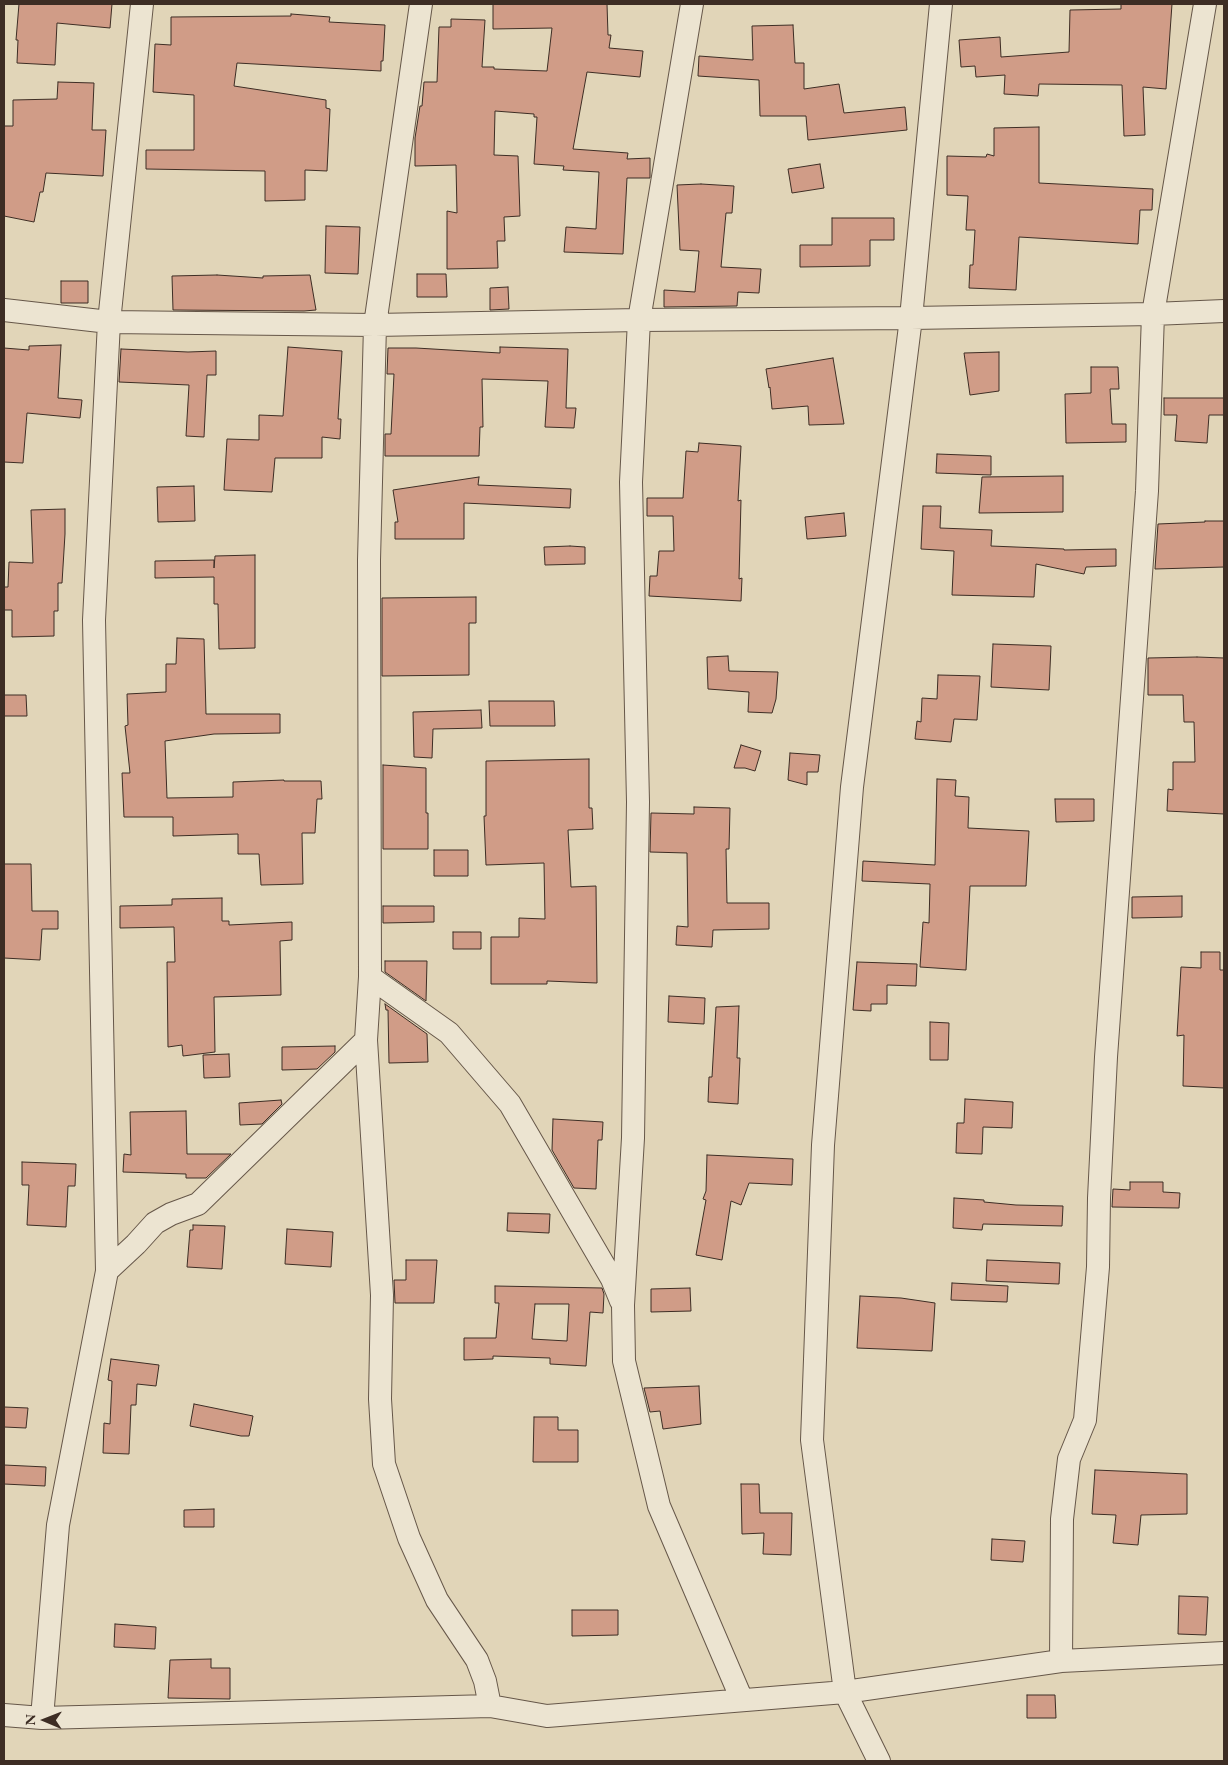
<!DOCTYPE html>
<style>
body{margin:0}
#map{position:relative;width:1228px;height:1765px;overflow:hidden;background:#e1d5b8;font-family:"EB Garamond",serif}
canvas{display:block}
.frame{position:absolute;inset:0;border:5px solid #3d2d24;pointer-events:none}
.north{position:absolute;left:20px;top:1695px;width:50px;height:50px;-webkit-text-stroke:4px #ece4d1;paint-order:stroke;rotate:271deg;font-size:14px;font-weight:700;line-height:20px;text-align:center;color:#3d2d24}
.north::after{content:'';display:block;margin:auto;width:18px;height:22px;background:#3d2d24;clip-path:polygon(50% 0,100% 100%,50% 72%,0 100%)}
</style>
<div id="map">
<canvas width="1228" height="1765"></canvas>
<div class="frame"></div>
<div class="north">N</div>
</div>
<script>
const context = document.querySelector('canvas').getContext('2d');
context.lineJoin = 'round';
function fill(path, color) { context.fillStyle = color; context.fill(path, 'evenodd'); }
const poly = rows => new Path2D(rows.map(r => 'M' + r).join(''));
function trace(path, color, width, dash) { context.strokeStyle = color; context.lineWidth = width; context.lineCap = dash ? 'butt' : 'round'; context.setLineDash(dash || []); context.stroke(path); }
const building = poly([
 [19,4,112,4,110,28,57,23,55,65,17,63,18,40,16,40,19,4],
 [493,4,607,4,608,35,611,35,609,48,643,51,640,77,587,72,573,149,628,153,627,159,650,158,650,178,627,178,623,254,564,252,566,227,596,229,599,172,563,170,564,166,534,164,537,117,534,117,534,114,495,111,494,155,518,156,520,216,504,217,505,241,497,241,498,268,447,269,447,211,457,213,456,165,415,166,415,138,420,106,422,106,424,82,437,82,439,27,451,27,451,19,485,20,482,67,494,67,494,69,547,71,552,28,493,29,493,4],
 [1121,4,1172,4,1166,89,1143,87,1145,135,1124,136,1122,85,1039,84,1038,96,1004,94,1005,75,976,77,975,66,961,67,959,40,1000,37,1001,57,1069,52,1070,10,1121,9,1121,4],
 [291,14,330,17,329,22,385,25,383,61,381,61,381,71,237,63,234,86,326,100,326,108,330,109,327,171,305,170,305,200,265,201,265,171,146,169,146,150,194,150,194,95,153,92,155,44,171,45,171,17,291,16,291,14],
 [793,25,795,63,804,63,804,89,839,84,844,113,905,107,907,130,808,140,806,116,760,116,759,80,698,76,699,56,753,60,752,26,793,25],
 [58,82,94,83,92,130,106,130,103,176,46,173,43,192,40,192,34,222,4,216,4,126,13,126,13,100,57,99,58,82],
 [1039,127,1039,183,1153,189,1152,210,1140,210,1138,244,1019,237,1016,290,969,288,970,265,973,265,975,230,966,230,968,196,947,195,947,156,986,157,987,154,994,156,994,128,1039,127],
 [820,164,824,188,792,193,788,169,820,164],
 [701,184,734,186,732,213,726,213,721,267,761,269,759,293,738,292,737,306,664,307,664,290,695,292,699,251,680,250,677,185,701,184],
 [832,218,894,218,894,240,870,240,870,266,800,267,800,245,832,245,832,218],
 [326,226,360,227,358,274,325,273,326,226],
 [417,274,446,274,447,297,417,297,417,274],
 [217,275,263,278,263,276,310,275,316,310,304,311,173,310,172,276,217,275],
 [61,281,88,281,88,303,61,303,61,281],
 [508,287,509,309,490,310,490,288,508,287],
 [61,345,58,398,82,400,80,418,27,413,23,463,4,462,4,348,29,350,29,346,61,345],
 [288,347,342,351,338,419,341,419,340,439,322,437,322,458,275,458,272,492,224,490,227,439,259,440,259,415,283,416,288,347],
 [500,347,568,349,566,408,576,408,574,428,545,427,548,381,482,379,483,427,480,427,479,456,385,456,385,434,391,434,394,374,387,374,388,348,416,348,500,353,500,347],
 [121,349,188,352,216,351,216,375,207,375,204,437,186,436,189,385,119,382,121,349],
 [999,352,999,391,970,395,964,353,999,352],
 [833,358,844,424,809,425,808,406,772,409,770,387,769,388,766,369,833,358],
 [1091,367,1118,367,1119,389,1110,389,1112,424,1126,424,1126,442,1066,443,1065,394,1091,393,1091,367],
 [1164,398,1224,398,1224,415,1209,415,1207,443,1175,441,1177,415,1164,415,1164,398],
 [699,443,741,446,738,501,741,500,739,579,742,578,741,601,649,596,650,576,657,576,659,551,674,551,673,516,647,516,647,498,683,498,686,451,698,452,699,443],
 [937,454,991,456,991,475,936,473,937,454],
 [1063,476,1063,512,979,513,982,477,1063,476],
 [479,477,478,485,571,489,570,508,464,503,464,539,395,539,395,522,398,522,393,490,479,477],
 [194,486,195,521,158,522,157,487,194,486],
 [923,506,941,506,940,528,992,530,991,546,1064,549,1064,550,1116,549,1116,566,1086,567,1084,574,1036,564,1034,597,952,595,954,551,921,549,923,506],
 [65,509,65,534,62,583,58,583,58,611,54,611,54,636,12,637,12,610,4,610,4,587,8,587,9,562,33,563,31,510,65,509],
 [844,513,846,536,807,539,805,517,844,513],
 [1205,521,1224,521,1224,567,1155,569,1158,524,1205,522,1205,521],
 [570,546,585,547,585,564,545,565,544,547,570,546],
 [255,555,255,648,219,649,218,604,214,604,214,577,155,578,155,561,214,560,214,568,215,556,255,555],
 [476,597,476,623,469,623,469,675,382,676,382,598,476,597],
 [177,638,204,639,206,714,280,714,280,733,214,734,165,741,167,798,233,797,233,782,284,780,284,781,321,781,322,799,317,799,315,833,302,833,303,884,261,885,259,854,238,854,238,834,173,836,173,817,124,817,122,773,130,773,125,726,128,725,127,694,166,692,166,664,176,664,177,638],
 [993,644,1051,646,1049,690,991,687,993,644],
 [728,656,729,671,778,672,776,699,772,713,748,712,749,692,708,689,707,657,728,656],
 [1197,657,1224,658,1224,814,1167,811,1168,789,1173,790,1173,762,1195,762,1194,722,1184,722,1183,695,1148,695,1148,658,1197,657],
 [938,675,980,676,977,720,954,719,951,742,915,739,917,721,921,722,922,698,937,699,938,675],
 [4,695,26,695,27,716,4,716,4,695],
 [489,701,554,701,555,726,490,726,489,701],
 [481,710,482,728,433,729,432,758,414,757,413,712,481,710],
 [741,745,761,751,755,771,745,768,734,768,741,745],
 [790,753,820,755,818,772,807,772,807,785,788,780,790,753],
 [589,759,589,808,592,808,593,829,568,830,571,887,596,886,597,983,547,981,547,984,491,984,491,937,519,937,519,918,545,919,544,863,486,865,484,816,486,816,486,761,589,759],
 [383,765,426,768,426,813,428,813,428,849,383,849,383,765],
 [937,779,956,780,955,796,969,797,968,828,1029,831,1026,886,970,886,966,970,920,967,923,922,929,923,930,884,862,881,863,861,935,865,937,779],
 [1055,799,1094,799,1094,821,1056,822,1055,799],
 [694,807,730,808,729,849,726,849,727,903,769,903,769,929,713,930,712,947,676,945,677,926,688,927,687,853,650,852,651,813,694,814,694,807],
 [434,850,468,850,468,876,434,876,434,850],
 [4,864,31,864,32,911,58,911,58,929,42,929,40,960,4,958,4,864],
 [1182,896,1182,917,1132,918,1132,897,1182,896],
 [222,898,222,921,229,921,229,925,292,922,292,940,280,941,281,995,214,997,215,1052,183,1056,182,1045,168,1047,167,962,175,962,174,927,120,928,120,906,172,905,172,899,222,898],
 [383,906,434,906,434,922,383,923,383,906],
 [453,932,481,932,481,949,453,949,453,932],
 [1201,952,1220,952,1220,970,1224,970,1224,1088,1183,1086,1184,1035,1177,1036,1181,967,1201,968,1201,952],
 [385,961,427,961,426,1001,385,972,385,961],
 [857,962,917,964,916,986,887,985,887,1004,871,1004,871,1011,853,1010,857,962],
 [669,996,705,998,704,1024,668,1022,669,996],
 [385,1004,427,1034,428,1062,389,1063,388,1010,386,1010,385,1004],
 [739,1006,737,1058,740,1058,738,1104,708,1102,709,1077,712,1077,716,1007,739,1006],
 [930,1022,949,1023,948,1060,930,1060,930,1022],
 [335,1046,335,1052,317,1069,282,1070,282,1047,335,1046],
 [229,1054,230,1077,204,1078,203,1055,229,1054],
 [965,1099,1013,1102,1012,1128,983,1127,982,1154,956,1153,957,1123,964,1123,965,1099],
 [281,1100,282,1104,262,1124,240,1125,239,1103,281,1100],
 [186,1111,187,1154,231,1154,206,1178,186,1178,186,1174,123,1172,124,1154,131,1155,130,1112,186,1111],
 [553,1119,603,1122,602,1140,598,1140,596,1189,574,1188,552,1150,553,1119],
 [707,1155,793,1159,792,1185,749,1183,741,1205,731,1201,722,1260,696,1255,706,1200,703,1199,706,1191,707,1155],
 [22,1162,76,1164,75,1186,68,1186,66,1227,27,1225,29,1185,22,1185,22,1162],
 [1130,1182,1163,1182,1163,1192,1180,1193,1179,1208,1112,1207,1113,1189,1130,1190,1130,1182],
 [954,1198,984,1200,984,1202,1016,1205,1063,1206,1062,1226,983,1224,982,1230,953,1228,954,1198],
 [508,1213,550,1214,549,1233,507,1231,508,1213],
 [193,1225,225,1226,222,1269,187,1267,190,1230,193,1230,193,1225],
 [287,1229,333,1232,331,1267,285,1264,287,1229],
 [406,1260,437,1260,434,1303,395,1303,394,1280,406,1280,406,1260],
 [987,1260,1060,1263,1059,1284,986,1281,987,1260],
 [952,1283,1008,1286,1007,1302,951,1300,952,1283],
 [495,1286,602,1288,604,1294,603,1313,590,1312,586,1366,550,1364,550,1358,493,1356,493,1359,464,1360,464,1338,496,1338,499,1303,495,1303,495,1286],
 [535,1304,569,1304,567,1341,532,1339,535,1304],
 [690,1288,691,1311,651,1312,651,1289,690,1288],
 [860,1296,901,1298,935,1303,932,1351,857,1348,860,1296],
 [111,1359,159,1365,156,1386,137,1384,136,1405,131,1405,129,1454,103,1453,104,1423,110,1424,112,1381,108,1380,111,1359],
 [699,1386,701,1424,663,1429,660,1411,650,1412,644,1388,699,1386],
 [194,1404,253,1416,249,1436,241,1436,190,1426,194,1404],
 [4,1407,28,1408,26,1428,4,1427,4,1407],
 [534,1417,558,1417,558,1430,578,1430,578,1462,533,1462,534,1417],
 [4,1465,46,1467,45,1486,4,1484,4,1465],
 [1095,1470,1187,1474,1187,1514,1141,1515,1138,1545,1113,1543,1116,1515,1092,1514,1095,1470],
 [741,1484,759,1484,760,1513,792,1513,791,1555,763,1554,764,1533,742,1534,741,1484],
 [214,1509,214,1527,184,1527,184,1510,214,1509],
 [992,1539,1025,1541,1023,1562,991,1560,992,1539],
 [1179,1596,1208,1597,1206,1635,1178,1634,1179,1596],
 [572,1610,618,1610,618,1635,572,1636,572,1610],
 [115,1624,156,1627,155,1649,114,1647,115,1624],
 [211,1659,211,1668,230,1668,230,1699,168,1698,170,1660,211,1659],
 [1027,1695,1055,1695,1056,1718,1027,1718,1027,1695]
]);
fill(building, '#d09c87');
trace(building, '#3d2d24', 1);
const minor = poly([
 [421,4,375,325,369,560,370,977,366,1040,382,1295,380,1399,384,1464,409,1538,437,1600,477,1660,485,1681,490,1706],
 [692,4,639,320,631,482,638,802,633,1138,623,1305,624,1361,659,1506,742,1700],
 [4,310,109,322,375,325,639,320,911,318,1153,314,1224,311],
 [370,977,449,1033,510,1104,612,1279,621,1301],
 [107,1271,136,1244,155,1223,171,1214,198,1204,366,1040],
 [1061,1661,1062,1519,1069,1459,1085,1420,1098,1267,1099,1198,1106,1057,1147,491,1153,314,1205,4],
 [4,1715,42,1718,490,1706,547,1716,845,1692,1061,1661,1224,1653],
 [42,1718,58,1525,107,1271,94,620,109,322,142,4],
 [879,1761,845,1692,812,1440,823,1145,852,787,911,318,941,4]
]);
trace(minor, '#665749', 24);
trace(minor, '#ece4d1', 22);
</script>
